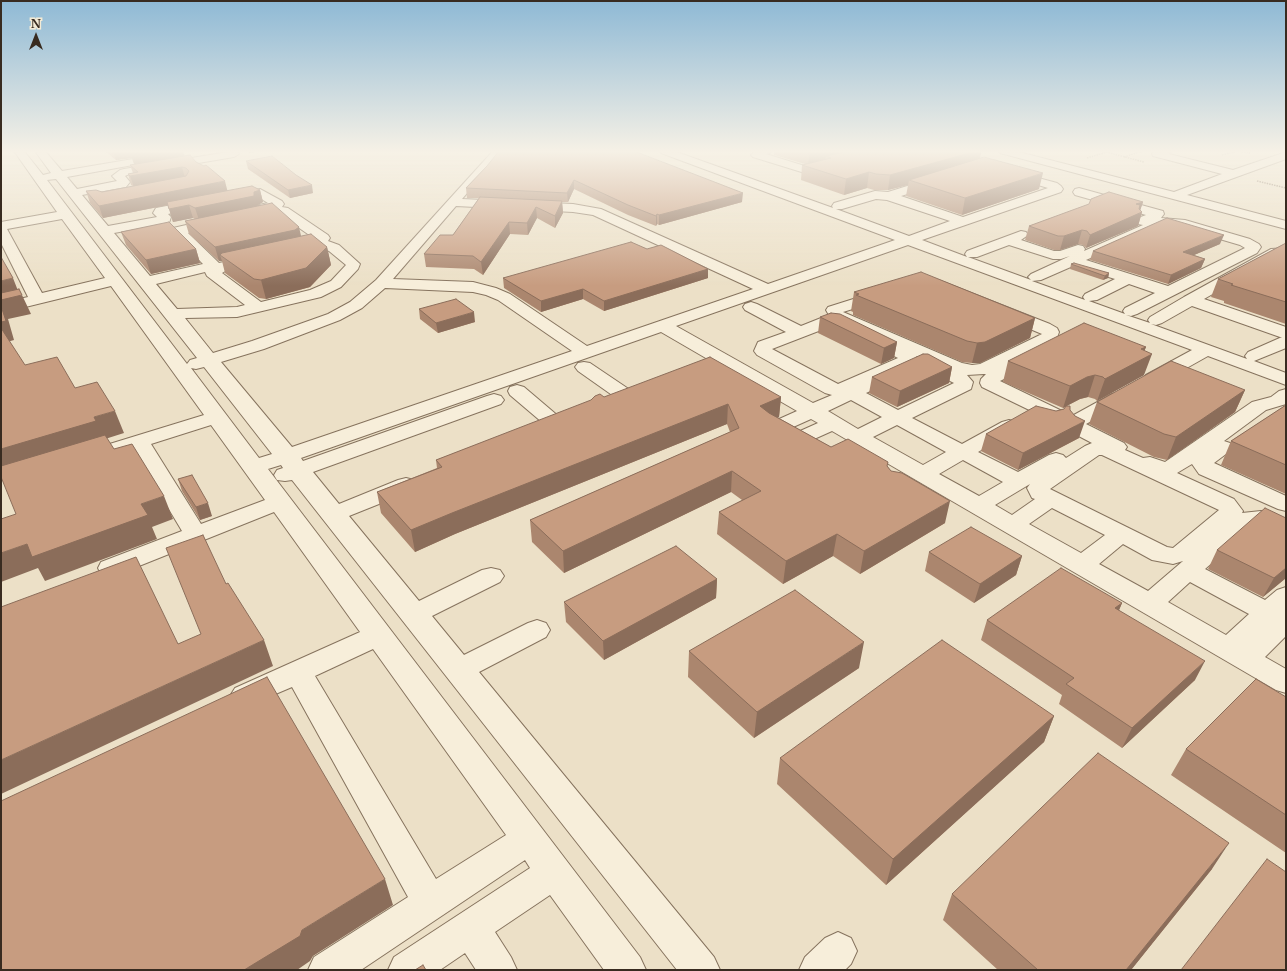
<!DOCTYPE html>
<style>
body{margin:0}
#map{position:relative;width:1287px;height:971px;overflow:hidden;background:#ece0c7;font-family:"Libre Baskerville",serif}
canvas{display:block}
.frame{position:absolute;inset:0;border:2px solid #382b20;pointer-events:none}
.north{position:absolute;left:16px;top:16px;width:40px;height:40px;-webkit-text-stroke:3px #f4ebd6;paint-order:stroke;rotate:0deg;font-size:11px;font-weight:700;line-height:16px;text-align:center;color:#382b20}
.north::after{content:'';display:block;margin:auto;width:14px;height:18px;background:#382b20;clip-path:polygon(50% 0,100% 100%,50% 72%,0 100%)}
</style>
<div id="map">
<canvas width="1287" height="971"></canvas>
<div class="frame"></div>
<div class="north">N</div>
</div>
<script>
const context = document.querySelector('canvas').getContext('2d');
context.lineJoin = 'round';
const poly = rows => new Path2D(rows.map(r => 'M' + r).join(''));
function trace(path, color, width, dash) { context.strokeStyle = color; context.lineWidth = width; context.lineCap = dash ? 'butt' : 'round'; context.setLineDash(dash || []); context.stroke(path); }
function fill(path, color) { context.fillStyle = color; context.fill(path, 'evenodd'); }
const minor = poly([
 [14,151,24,151,43,175,51,173,35,151,45,151,62,171,133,159,139,162,133,165,67,177,77,189,117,181,112,176,120,170,124,169,234,151,238,152,239,154,234,157,127,175,125,176,130,182,126,187,82,195,108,226,157,217,153,213,156,208,198,200,202,201,204,204,202,207,168,214,171,217,169,223,114,233,150,276,203,264,171,231,173,228,217,218,222,219,224,222,222,225,188,233,219,263,253,256,258,257,260,260,258,263,227,270,222,273,261,302,310,290,331,281,346,265,329,251,324,249,296,255,291,254,289,251,291,248,300,246,301,242,315,239,279,214,275,214,249,219,244,218,242,215,244,212,259,209,259,205,268,203,258,197,232,201,228,200,226,197,228,194,232,193,260,189,282,201,284,204,282,207,288,208,328,235,330,238,328,241,339,245,360,264,358,269,341,287,321,297,237,317,185,318,213,353,252,341,328,314,350,302,376,280,493,151,503,151,462,199,573,204,601,209,768,284,895,240,661,153,660,151,674,151,833,208,832,206,834,203,875,191,888,192,936,177,940,178,942,181,940,184,901,196,963,217,1048,188,1008,176,1006,174,1008,172,1016,172,1057,183,1061,186,1063,189,1061,192,922,240,967,257,965,254,967,251,1021,231,1026,232,1028,235,1021,240,1054,251,1060,251,1078,245,1083,246,1085,249,1084,251,1143,225,1138,224,1136,221,1138,218,1146,215,1075,195,1073,192,1075,189,1079,188,1163,211,1164,214,1161,218,1185,220,1250,239,1259,244,1261,247,1257,253,1137,314,1131,316,1126,315,1150,323,1148,320,1150,317,1184,297,1271,249,1286,248,1286,256,1279,256,1204,299,1286,327,1286,348,1254,361,1286,373,1286,385,1208,356,1160,383,1153,385,1146,383,1144,379,1146,375,1192,350,908,245,676,326,813,403,832,395,825,393,757,355,754,351,758,342,786,332,745,310,743,307,745,304,751,302,757,304,801,326,821,318,830,317,826,310,828,307,923,277,938,280,1050,324,1057,328,1059,332,1056,341,1011,363,1018,364,1021,368,1018,372,1000,381,1062,411,1070,413,1072,416,1112,394,1119,392,1126,394,1129,398,1126,402,1086,424,1124,443,1127,447,1125,450,1143,458,1150,457,1165,462,1252,402,1271,397,1279,391,1286,389,1286,404,1266,410,1224,441,1230,443,1233,447,1230,451,1214,463,1286,496,1286,511,1278,509,1199,474,1192,464,1177,473,1234,499,1243,511,1242,513,1261,511,1286,520,1286,536,1255,525,1205,569,1265,600,1277,590,1286,587,1286,636,1265,657,1286,669,1286,693,1276,690,832,431,803,444,796,446,789,444,786,440,789,436,818,423,811,419,782,432,775,434,768,432,765,428,768,424,797,411,661,332,301,458,303,461,487,396,494,394,501,396,504,400,501,404,313,472,339,504,398,480,406,478,414,480,417,485,414,490,349,516,419,601,482,570,491,568,500,570,504,576,500,582,432,616,464,655,528,623,537,620,546,623,550,630,546,637,479,672,714,957,720,970,677,970,292,480,285,481,277,480,274,475,277,470,283,468,281,465,268,469,640,957,646,970,604,970,550,895,495,932,511,957,517,970,476,970,465,953,440,970,388,970,394,957,530,868,525,860,361,970,308,970,314,957,408,897,292,687,245,707,235,704,230,696,235,688,360,632,274,512,119,574,110,576,101,574,98,568,101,562,182,531,133,449,84,464,77,462,73,458,77,454,204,415,111,286,1,313,1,303,28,297,1,243,1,222,57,212,14,151],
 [56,179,197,358,190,360,187,364,47,180,56,179],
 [876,199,887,200,950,221,909,236,836,209,842,209,876,199],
 [456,206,573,212,593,215,753,289,587,346,510,294,496,288,473,282,393,279,456,206],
 [62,219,105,278,42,293,7,229,62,219],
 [1165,225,1179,227,1240,245,1245,248,1168,286,1086,260,1165,225],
 [1009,245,1053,259,1061,259,1070,256,1031,274,1028,277,1031,280,968,257,977,257,1009,245],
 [1073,266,1115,279,1085,294,1083,297,1085,300,1032,281,1041,280,1073,266],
 [205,272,207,276,245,305,237,307,177,309,156,284,205,272],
 [1129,284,1155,293,1125,308,1123,311,1125,314,1089,301,1097,300,1129,284],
 [924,287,930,287,1042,334,980,364,972,365,962,363,843,312,924,287],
 [385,288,473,292,486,295,498,300,572,351,292,447,221,362,264,349,340,320,362,308,385,288],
 [1192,306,1280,337,1282,337,1248,352,1245,356,1247,359,1151,324,1156,325,1162,323,1192,306],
 [829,327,838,328,898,358,838,384,772,349,829,327],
 [916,356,935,365,931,369,934,373,954,383,898,410,866,393,903,376,906,372,904,369,915,364,918,360,916,356],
 [204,367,272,454,259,458,191,368,196,369,204,367],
 [984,374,986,374,981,379,980,383,982,387,1050,420,1063,423,1066,422,1065,424,1071,432,1092,443,1085,446,1066,458,1063,455,1056,453,1049,455,1018,472,978,452,1016,430,1019,426,1016,422,1009,420,1002,422,962,444,912,418,971,389,973,382,967,375,984,374],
 [851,400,882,417,858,429,828,411,851,400],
 [211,425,265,500,201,524,151,444,211,425],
 [897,425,946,452,923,465,873,437,897,425],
 [1099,455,1102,455,1219,510,1173,548,1167,547,1050,489,1099,455],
 [963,460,1003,482,979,496,939,474,963,460],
 [1030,484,1027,488,1032,498,1035,499,1012,515,995,505,1030,484],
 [1052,508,1105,535,1081,553,1029,524,1052,508],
 [1123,544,1152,560,1173,564,1183,561,1148,591,1099,564,1123,544],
 [1190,582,1249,614,1226,635,1168,602,1190,582],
 [373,649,506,835,436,879,315,676,373,649],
 [755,151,771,151,770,153,766,154,808,167,873,151,889,151,888,153,808,174,753,157,751,155,755,151],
 [999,151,1015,151,1174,192,1222,174,1153,156,1152,154,1153,152,1171,151,1169,154,1233,170,1286,152,1286,159,1187,195,1286,221,1286,229,1000,153,999,151],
 [584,362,590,363,636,394,639,398,636,402,629,404,622,402,578,371,575,367,578,363,584,362],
 [517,385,524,387,564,421,567,425,564,429,557,431,550,429,510,395,508,391,510,387,517,385],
 [838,932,851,938,857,951,851,964,845,970,799,970,805,957,825,938,838,932]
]);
trace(minor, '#86735e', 2);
trace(poly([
 [1134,151,1143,152],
 [1239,151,1250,153],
 [1106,152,1144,162],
 [1222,155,1237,151],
 [1124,157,1139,152],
 [1087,158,1111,151],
 [1257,181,1286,188]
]), '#86735e', 1.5, [1.5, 1]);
fill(minor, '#f7eeda');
fill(poly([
 [105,151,183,151,184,156,228,191,260,190,263,202,258,205,257,206,301,237,327,247,331,265,310,287,266,299,259,298,225,273,222,261,219,261,189,234,185,221,195,219,193,218,173,222,168,205,103,218,90,203,86,191,102,192,133,186,131,185,128,174,133,173,130,165,134,164,132,158,116,160],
 [774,151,981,151,980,159,1039,189,962,215,906,196,908,185,888,190,874,190,867,188,844,195,801,180,802,165,805,164,774,155],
 [246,161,313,193,290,198,248,169],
 [487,166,742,202,659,225,657,224,656,226,628,215,574,189,568,202,562,202,563,213,555,228,537,218,528,235,510,234,483,275,474,269,426,267,424,254,453,235,479,198,467,198,466,188],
 [1143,202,1140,210,1142,212,1138,226,1086,248,1083,245,1078,244,1060,250,1054,250,1025,240,1029,226],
 [121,232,196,249,200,263,151,274,126,245],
 [1286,243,1286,324,1224,303,1224,301,1211,297,1218,279],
 [1220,244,1194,255,1205,259,1201,268,1168,284,1090,260,1093,251],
 [647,249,708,269,708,278,604,311,583,299,541,312,504,288,503,278],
 [1071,264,1109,273,1108,278,1103,280,1070,269],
 [854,292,1035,318,1030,338,980,363,972,363,962,362,853,315,853,312,851,311],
 [419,309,475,322,438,333,420,319],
 [820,317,897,342,894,358,881,364,818,333],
 [1146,347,1144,351,1144,375,1097,401,1095,399,1088,397,1080,399,1066,406,1070,410,1079,438,1018,470,981,451,986,434,1064,409,1066,407,1063,408,1003,382,1008,361],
 [952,367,949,383,897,407,869,393,872,377],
 [1245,390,1235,412,1167,460,1154,457,1089,424,1097,402],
 [604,397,781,397,779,417,777,417,831,447,888,462,887,466,891,471,945,523,860,574,833,556,783,584,717,534,719,512,742,500,731,492,564,573,532,542,530,520,730,432,727,424,455,534,415,552,381,513,377,492,437,468,436,460],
 [1286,405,1286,494,1221,465,1231,441],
 [178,479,212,516,200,520,182,491],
 [1286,518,1286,578,1263,597,1208,569,1217,550],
 [929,552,1022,556,1016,575,974,603,925,571],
 [717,579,716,598,604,660,566,622,564,602],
 [1122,603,1119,610,1195,680,1122,748,1059,704,1062,695,981,640,987,620],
 [689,651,859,668,754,738,688,677],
 [1286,697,1286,853,1171,775,1186,749],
 [1054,716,1044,742,886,885,777,784,780,758],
 [1212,869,1131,970,998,970,943,920,952,894]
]), '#ab866e');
fill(poly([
 [113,151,131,151,132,152,139,151,183,151,185,158,135,166,132,158,116,160],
 [249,151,261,151,249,153],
 [810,151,869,151,831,158,826,156,825,161,808,165],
 [977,151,981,151,979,164,909,180,908,185,888,190,890,175],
 [182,167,185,178,134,187,130,176],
 [869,172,867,188,844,195,846,179],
 [1043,173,1039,189,962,215,965,198],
 [574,180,574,189,568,202,567,193],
 [225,181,228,193,103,218,99,206],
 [312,185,313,193,290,198,288,190],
 [260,190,263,202,258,205,257,209,199,220,195,208],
 [743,193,742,202,659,225,659,215],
 [562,201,563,213,555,228,555,216],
 [1143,202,1139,214,1142,212,1138,226,1086,248,1090,235,1136,204],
 [189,205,193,218,173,222,169,209],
 [536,207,537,218,528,235,527,223],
 [657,214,657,224,656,226,656,216],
 [509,222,510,234,483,275,481,262],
 [299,227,302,240,220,255,222,261,219,261,215,247],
 [1082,230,1078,244,1060,250,1064,236],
 [1224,235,1220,244,1180,261,1183,252],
 [327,247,331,265,310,287,266,299,261,280],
 [196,249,200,263,151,274,146,260],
 [1205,259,1201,268,1168,284,1171,275],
 [708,269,708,278,604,311,604,301],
 [1109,273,1108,278,1103,280,1105,276],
 [13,278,20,296,22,295,31,314,8,319,14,340,7,342,1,330,1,281],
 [583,289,583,299,541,312,541,301],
 [474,312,475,322,438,333,436,323],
 [1035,318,1030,338,980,363,972,363,977,343],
 [897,342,894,358,881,364,884,348],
 [1146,347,1141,359,1152,354,1144,375,1097,401,1105,379,1141,349],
 [952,367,949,383,897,407,900,391],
 [1095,375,1088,397,1080,399,1063,408,1070,386,1087,377],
 [1245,390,1235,412,1167,460,1176,437],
 [781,397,779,417,759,426,760,406],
 [728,404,727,424,455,534,415,552,411,530,452,513],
 [115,411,124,433,1,472,1,449,94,417],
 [1085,421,1079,438,1018,470,1023,453],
 [732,471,731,492,564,573,563,551],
 [164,496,173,519,152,527,157,539,45,581,38,568,1,582,1,553],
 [950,501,945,523,860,574,864,551],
 [208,503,212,516,200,520,196,507],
 [837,534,833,556,783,584,786,561],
 [1022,556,1016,575,974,603,980,584],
 [1286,568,1286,578,1263,597,1274,578],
 [717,579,716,598,604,660,603,641],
 [1122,603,1114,622,1115,608],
 [264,640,273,666,1,794,1,760],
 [864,642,859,668,754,738,757,712],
 [1205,661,1195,680,1122,748,1132,728],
 [1054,716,1044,742,886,885,893,859],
 [1229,843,1212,869,1131,970,1126,970],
 [385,879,393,905,313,956,310,961,297,970,244,970,302,930]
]), '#8b6d5a');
const building = poly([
 [499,151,634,151,743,193,659,215,657,214,656,216,628,205,574,180,567,193,466,188,487,166,499,151],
 [849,151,977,151,890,175,876,174,869,172,846,179,802,165,831,158,826,156,849,151],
 [190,155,196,162,204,166,206,165,225,181,99,206,86,191,96,190,102,192,186,176,189,171,186,168,182,167,130,176,128,174,138,172,130,165,190,155],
 [272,156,296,175,312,185,288,190,246,161,272,156],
 [984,157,1043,173,965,198,909,180,984,157],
 [252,186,260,190,254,192,254,196,195,208,189,205,169,209,167,202,252,186],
 [1109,192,1143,202,1136,204,1140,205,1139,209,1142,212,1090,235,1087,231,1082,230,1064,236,1058,236,1029,226,1089,204,1091,199,1109,192],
 [480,197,562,201,555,216,536,207,527,223,509,222,481,262,473,256,424,254,440,235,453,235,480,197],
 [272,203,299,227,295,230,215,247,185,221,272,203],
 [1167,218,1224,235,1183,252,1205,259,1171,275,1093,251,1167,218],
 [169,222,196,249,146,260,121,232,169,222],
 [311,234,327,247,306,268,261,280,254,279,220,255,222,253,311,234],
 [631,242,647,249,661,245,708,269,604,301,583,289,541,301,503,278,631,242],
 [1286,243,1286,302,1231,285,1233,284,1218,279,1286,243],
 [1,257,13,278,1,281,1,257],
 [1074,263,1109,273,1105,276,1071,264,1074,263],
 [921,272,1035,318,985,342,977,343,967,341,856,295,859,294,854,292,921,272],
 [19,289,22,295,1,300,1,293,19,289],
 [456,299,474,312,436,323,419,309,456,299],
 [1,306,6,321,1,322,1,306],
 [831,313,840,314,897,342,884,348,820,317,831,313],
 [1084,323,1146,347,1141,349,1152,354,1105,379,1103,377,1095,375,1087,377,1070,386,1008,361,1084,323],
 [1,328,25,365,57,357,75,388,97,382,115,411,94,417,96,421,1,449,1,328],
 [923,354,928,354,952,367,900,391,872,377,923,354],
 [710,357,781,397,760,406,769,413,831,447,848,439,888,462,887,466,891,471,902,473,950,501,864,551,837,534,786,561,719,512,761,491,732,471,563,551,530,520,739,428,728,404,452,513,411,530,377,492,442,467,436,460,591,400,595,396,600,394,604,397,710,357],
 [1171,361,1245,390,1176,437,1164,434,1097,402,1171,361],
 [1286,405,1286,465,1231,441,1286,405],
 [1036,406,1056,411,1064,409,1066,406,1070,406,1070,410,1075,416,1085,421,1023,453,986,434,1036,406],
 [105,435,114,449,132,444,164,496,141,504,148,515,32,557,27,544,1,553,1,519,16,514,1,477,1,466,105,435],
 [192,475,208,503,196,507,178,479,192,475],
 [1265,508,1286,518,1286,568,1274,578,1217,550,1265,508],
 [971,527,1022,556,980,584,929,552,971,527],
 [203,535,226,584,228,583,264,640,1,760,1,607,136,557,178,644,201,634,166,548,203,535],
 [676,546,717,579,603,641,564,602,676,546],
 [1061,568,1122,603,1115,608,1205,661,1132,728,1066,684,1074,678,987,620,1061,568],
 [795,590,864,642,757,712,689,651,795,590],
 [942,640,1054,716,893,859,780,758,942,640],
 [267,677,385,879,302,930,300,936,244,970,1,970,1,801,267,677],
 [1256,679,1286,697,1286,815,1186,749,1256,679],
 [1098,753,1229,843,1126,970,1038,970,952,894,1098,753],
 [1267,859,1286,872,1286,970,1181,970,1267,859],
 [423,965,426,970,415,970,423,965]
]);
fill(building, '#c79c80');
trace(building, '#8b6d5a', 1);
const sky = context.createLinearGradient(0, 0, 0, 286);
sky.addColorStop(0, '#8eb9d5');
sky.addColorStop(0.53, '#f6f1e6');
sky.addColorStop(1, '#f6f1e600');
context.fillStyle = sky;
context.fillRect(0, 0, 1287, 286);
</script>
